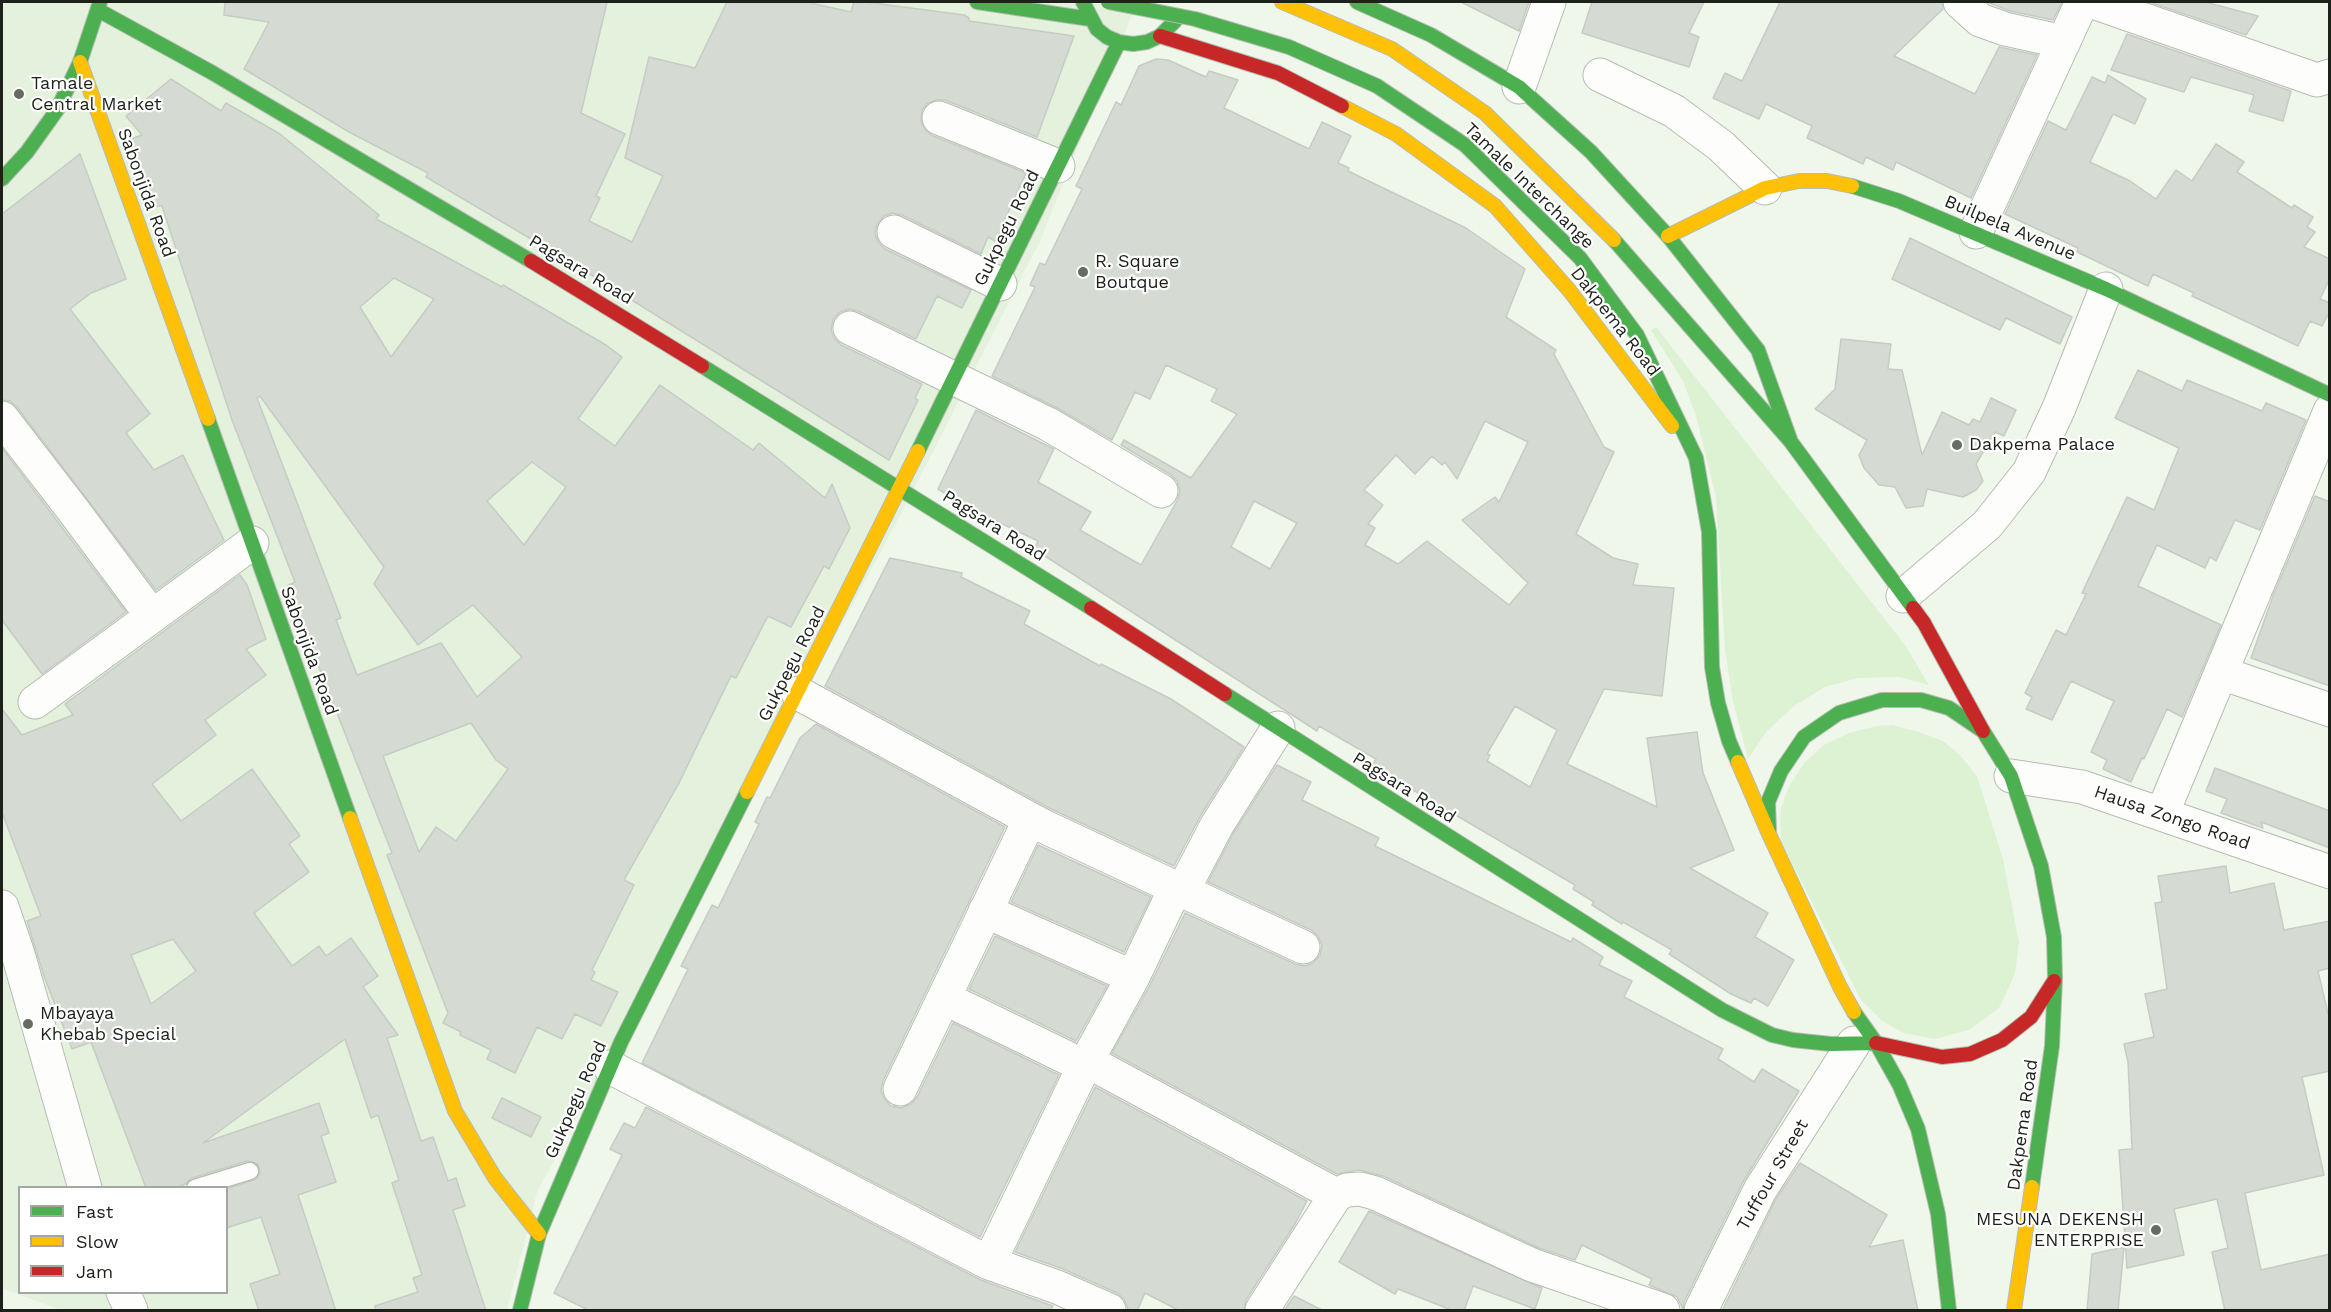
<!DOCTYPE html>
<style>
body{margin:0}
#map{position:relative;width:2331px;height:1312px;overflow:hidden;background:#eff7eb;font-family:"Work Sans",sans-serif}
canvas{display:block}
.frame{position:absolute;inset:0;border:3px solid #1c2119;pointer-events:none}
.legend{position:absolute;left:18px;top:1186px;width:210px;height:108px;box-sizing:border-box;background:#fff;border:2px solid #a4a6a3;margin:0;padding:8px 10px;list-style:none;font-size:18px;color:#1c2119}
.legend li{display:flex;align-items:center;gap:12px;height:30px}
.legend b{width:30px;border:2px solid #a4a6a3}
</style>
<div id="map">
<canvas width="2331" height="1312"></canvas>
<div class="frame"></div>
<ul class="legend">
<li><b style="height:8px;background:#4caf50"></b>Fast</li>
<li><b style="height:8px;background:#ffc107"></b>Slow</li>
<li><b style="height:8px;background:#c62828"></b>Jam</li>
</ul>
</div>
<script>
const context = document.querySelector('canvas').getContext('2d');
context.lineJoin = 'round';
function fill(path, color) { context.fillStyle = color; context.fill(path, 'evenodd'); }
const poly = rows => new Path2D(rows.map(r => 'M' + r).join(''));
function trace(path, color, width, dash) { context.strokeStyle = color; context.lineWidth = width; context.lineCap = dash ? 'butt' : 'round'; context.setLineDash(dash || []); context.stroke(path); }
function drawText(font, color, halo, rows, align = 'center') {
  context.font = font + ' "Work Sans",sans-serif'; context.lineWidth = 4.5; context.setLineDash([]); context.textBaseline = 'middle'; context.strokeStyle = halo; context.fillStyle = color; for (const [text, x, y, turn = 0] of rows) {
    context.save(); context.translate(x, y); context.rotate((+turn || 0) * Math.PI / 180); context.textAlign = isNaN(turn) ? turn : align; if (halo) context.strokeText(text, 0, 0); context.fillText(text, 0, 0); context.restore();
  }
}
fill(poly([
 [2,2,1137,2,1039,243,901,514,537,1192,507,1310,61,1310,2,1288],
 [20,1188,226,1188,226,1292,20,1292]
]), '#e3f1dd');
fill(poly([
 [1656,327,1905,645,1929,685,1899,677,1858,678,1825,687,1794,706,1767,731,1748,759,1733,701,1725,650,1716,497,1696,416,1683,381,1651,330],
 [1892,725,1919,732,1943,741,1960,755,1977,776,2003,859,2019,942,2015,974,1999,1008,1969,1030,1935,1039,1903,1033,1881,1020,1861,1000,1781,841,1780,811,1789,786,1804,763,1824,745,1849,733,1877,726]
]), '#ddf2d3');
const building = poly([
 [225,2,607,2,581,113,625,134,596,196,600,198,589,221,632,242,663,176,625,158,649,57,695,68,727,2,806,2,851,12,854,2,865,2,964,15,969,18,969,21,1074,36,1037,137,945,100,936,100,927,104,922,110,921,121,925,130,931,135,1026,173,995,241,988,237,981,254,902,215,892,213,884,216,877,224,875,233,878,242,885,249,971,290,962,308,937,296,916,339,858,311,849,309,840,312,833,319,831,330,834,338,841,345,922,384,915,398,918,400,889,460,577,266,426,177,428,173,349,132,244,69,269,22,224,15,225,2],
 [1461,2,1529,2,1519,31,1461,2],
 [1592,2,1704,2,1689,33,1699,37,1689,67,1582,33,1592,2],
 [1780,2,1942,2,1943,9,1894,56,1975,94,1999,47,2037,55,1971,198,1896,162,1893,170,1866,157,1863,164,1807,138,1812,126,1766,104,1759,119,1713,98,1725,73,1742,81,1780,2],
 [1987,2,2062,2,2053,20,2010,11,1987,2],
 [2149,2,2205,2,2258,16,2246,35,2149,2],
 [2127,34,2291,91,2283,121,2249,111,2254,95,2191,77,2184,92,2111,70,2127,34],
 [1156,59,1168,60,1206,77,1209,71,1238,80,1224,108,1309,149,1322,122,1351,136,1338,163,1349,168,1348,171,1466,228,1525,269,1506,317,1556,350,1554,354,1604,447,1614,452,1576,534,1613,558,1638,564,1633,585,1674,588,1662,696,1604,689,1567,764,1657,807,1647,738,1697,732,1703,773,1734,850,1690,868,1768,913,1755,937,1794,960,1768,1006,1754,998,1751,1003,1731,994,1669,954,1672,950,1623,922,1622,924,1592,905,1594,902,1573,889,1575,885,1372,766,1376,759,1319,726,1317,731,1034,549,1038,541,961,504,938,489,976,410,1054,449,1038,482,1091,512,1080,530,1141,565,1178,499,1180,491,1177,481,1171,475,1121,445,1124,440,1191,478,1237,414,1211,401,1217,389,1166,365,1150,399,1135,392,1112,440,1057,408,992,376,1035,287,1030,285,1040,263,1045,265,1082,189,1076,186,1116,102,1121,105,1139,66,1156,59],
 [1485,421,1528,442,1499,502,1495,497,1462,520,1528,583,1509,605,1427,541,1398,564,1365,545,1375,528,1368,524,1383,505,1364,490,1396,455,1415,474,1432,456,1442,465,1445,462,1457,479,1485,421],
 [1254,501,1297,523,1270,569,1231,547,1254,501],
 [1515,706,1557,730,1530,787,1487,761,1490,755,1487,754,1515,706],
 [2108,75,2146,99,2135,124,2113,114,2090,162,2130,181,2156,199,2176,170,2192,181,2216,144,2244,162,2237,172,2292,208,2294,205,2313,217,2307,227,2315,232,2304,247,2330,259,2330,278,2320,299,2330,303,2330,311,2322,326,2310,321,2298,346,2192,296,2194,293,2153,274,2148,286,2077,252,2078,248,2005,214,2048,121,2066,130,2092,77,2105,83,2108,75],
 [171,79,221,111,226,103,280,134,379,215,376,219,502,287,503,285,606,345,622,357,578,419,615,446,660,385,753,450,759,443,825,498,832,484,850,528,829,569,824,566,791,627,768,616,736,678,731,676,679,783,624,880,634,885,592,970,595,972,591,980,618,992,601,1026,575,1014,562,1039,537,1027,515,1073,487,1059,491,1050,460,1035,461,1032,443,1023,448,1013,387,855,392,853,287,586,295,582,232,420,162,206,151,206,128,140,142,135,126,116,171,79],
 [394,278,434,299,391,357,360,307,394,278],
 [260,396,384,567,374,584,418,645,473,605,522,657,477,697,441,643,357,675,336,620,341,618,257,398,260,396],
 [532,462,566,487,524,545,487,501,532,462],
 [471,723,496,760,508,769,456,841,436,827,419,852,383,756,471,723],
 [80,154,126,279,91,293,70,309,150,414,126,433,154,470,183,455,224,540,156,590,17,407,10,401,2,400,2,214,80,154],
 [1910,238,2072,317,2060,344,2006,318,2000,330,1892,279,1910,238],
 [1841,339,1891,344,1888,369,1902,370,1922,455,1942,412,1969,425,1973,419,1980,422,1991,398,2016,410,2004,436,1995,432,1976,464,1983,481,1976,490,1963,497,1927,489,1923,506,1906,508,1895,487,1879,485,1864,468,1859,455,1867,440,1815,409,1835,389,1841,339],
 [2138,370,2182,391,2187,380,2262,411,2266,403,2306,420,2260,530,2235,520,2216,561,2210,557,2205,568,2157,545,2138,586,2221,625,2182,717,2167,709,2144,759,2142,758,2131,782,2103,769,2107,760,2091,752,2114,701,2071,681,2052,720,2026,709,2032,697,2025,693,2056,630,2066,635,2086,594,2082,593,2127,497,2154,510,2179,448,2115,418,2138,370],
 [2,448,126,612,42,674,2,620,2,448],
 [2315,496,2330,502,2330,686,2251,658,2273,596,2315,496],
 [890,558,962,573,961,577,1030,611,1024,624,1100,666,1101,664,1171,699,1244,747,1201,815,1174,866,1051,809,825,686,890,558],
 [240,575,247,585,266,639,246,649,266,675,205,720,216,735,152,784,181,821,252,769,300,836,289,844,309,872,254,913,292,966,319,946,326,956,351,938,378,976,363,987,398,1035,387,1038,421,1141,433,1137,448,1181,456,1178,465,1206,453,1210,486,1311,376,1311,375,1306,418,1292,413,1278,422,1275,392,1183,399,1180,378,1115,371,1118,345,1039,203,1143,319,1103,329,1133,321,1136,336,1182,298,1195,336,1311,259,1311,250,1284,280,1274,261,1217,226,1228,226,1189,257,1179,260,1173,258,1164,247,1161,192,1178,185,1184,177,1188,146,1188,91,1042,72,1049,44,976,27,921,41,916,2,812,2,709,22,735,73,715,65,704,240,575],
 [173,939,196,971,151,1004,131,955,173,939],
 [816,724,1005,827,883,1081,881,1090,884,1099,891,1106,901,1108,911,1104,917,1097,953,1023,1059,1075,980,1237,642,1063,688,969,681,966,712,905,718,908,759,824,755,822,767,797,770,798,800,738,816,724],
 [1277,765,1311,782,1302,800,1379,838,1375,846,1571,942,1573,938,1603,957,1599,965,1632,981,1624,997,1723,1049,1718,1059,1754,1082,1762,1069,1799,1091,1743,1182,1684,1302,1683,1309,1677,1297,1649,1285,1652,1279,1582,1245,1575,1260,1539,1248,1383,1176,1359,1170,1337,1174,1112,1053,1150,985,1185,913,1295,964,1305,966,1313,963,1320,955,1322,945,1318,936,1311,930,1208,882,1233,834,1277,765],
 [2215,768,2330,811,2330,848,2261,822,2263,828,2221,813,2227,799,2206,791,2215,768],
 [1038,845,1151,897,1124,952,1011,902,1038,845],
 [2226,866,2230,893,2274,883,2284,930,2330,921,2330,968,2318,971,2330,1022,2330,1071,2302,1077,2324,1175,2245,1193,2261,1270,2330,1254,2330,1311,2225,1311,2212,1252,2228,1248,2217,1199,2174,1209,2184,1255,2127,1268,2119,1150,2132,1149,2128,1062,2124,1044,2154,1037,2145,994,2167,989,2155,903,2162,902,2158,876,2226,866],
 [995,936,1107,986,1076,1041,969,989,995,936],
 [1095,1087,1307,1201,1295,1224,1246,1300,1244,1311,1180,1311,1145,1293,1137,1311,1131,1311,1128,1309,1124,1299,1117,1293,1063,1269,1015,1252,1095,1087],
 [502,1098,541,1117,531,1137,492,1118,502,1098],
 [646,1107,981,1280,1053,1306,1050,1311,590,1311,554,1293,622,1155,610,1149,624,1123,635,1128,646,1107],
 [1800,1163,1887,1215,1869,1247,1903,1240,1918,1311,1722,1311,1776,1199,1800,1163],
 [1369,1211,1542,1288,1535,1309,1473,1286,1464,1311,1454,1311,1398,1289,1395,1294,1339,1262,1369,1211],
 [2124,1247,2118,1311,2087,1311,2092,1254,2124,1247],
 [1294,1296,1324,1311,1284,1311,1294,1296]
]);
fill(building, '#d5dbd2');
trace(building, '#c6ccc3', 1.5);
const lane = poly([
 [195,1188,250,1171]
]);
const street = poly([
 [1960,2,1980,20,2005,29,2064,42],
 [2093,2,2317,80,2330,76],
 [1600,75,1674,111,1721,146,1765,188],
 [1519,87,1549,2],
 [939,118,1058,166],
 [894,232,1000,284],
 [1976,232,2082,2],
 [850,328,1048,424,1161,491],
 [2,418,73,510,152,616],
 [1903,596,1987,525,2029,472,2059,408,2106,289],
 [2221,673,2330,710],
 [798,693,1043,826,1303,947],
 [35,702,252,543],
 [2011,776,2082,787,2330,872],
 [2162,814,2330,411],
 [1183,890,1217,825,1278,728],
 [2,907,18,954,85,1188],
 [985,911,1133,977],
 [944,998,1084,1066],
 [1087,1061,1336,1195],
 [610,1067,989,1263,1057,1287,1109,1310],
 [900,1089,1030,819],
 [989,1263,1084,1066,1133,977,1176,887],
 [123,1292,131,1310],
 [1262,1310,1336,1195,1347,1190,1360,1189,1375,1193,1532,1265,1663,1310],
 [1701,1310,1760,1190,1854,1043]
]);
const fast = poly([
 [977,2,1090,19],
 [1083,2,1097,29,1107,37,1119,42,1133,44,1147,42,1160,36,1175,21],
 [1357,2,1431,35,1519,87,1591,152,1668,236,1758,350,1791,442],
 [98,10,211,72,531,261],
 [1465,145,1580,258,1637,335,1696,458,1709,532,1712,667,1718,703,1729,741,1738,762],
 [2,179,27,152,57,110,80,62,100,2],
 [1852,186,1899,201,2106,289,2330,395],
 [1614,240,1791,442,1913,608],
 [702,366,1091,608],
 [208,419,350,818],
 [918,451,1119,42],
 [1225,694,1722,1010,1772,1035,1793,1040,1831,1044,1876,1043],
 [1769,830,1768,802,1781,771,1804,737,1839,713,1882,700,1921,700,1949,708,1983,731,2011,776,2041,866,2054,937,2055,979,2052,1046,2032,1187],
 [1854,1012,1876,1043,1899,1084,1918,1129,1938,1214,1949,1310],
 [520,1310,539,1234,621,1042,747,792]
]);
const slow = poly([
 [1282,2,1392,49,1485,113,1614,240],
 [80,62,208,419],
 [1342,106,1396,134,1495,206,1569,290,1672,426],
 [1668,236,1765,188,1799,181,1827,181,1852,186],
 [1738,762,1769,834,1840,987,1854,1012],
 [747,792,918,451],
 [350,818,455,1111,495,1178,539,1234],
 [2014,1310,2032,1187]
]);
const jam = poly([
 [1160,36,1278,73,1342,106],
 [531,261,702,366],
 [1091,608,1225,694],
 [1913,608,1924,623,1983,731],
 [1876,1043,1942,1057,1970,1054,2002,1040,2031,1017,2054,981]
]);
trace(lane, '#b6bcb3', 19);
trace(street, '#b6bcb3', 35);
trace(fast, '#b6bcb3', 16);
trace(slow, '#b6bcb3', 16);
trace(jam, '#b6bcb3', 16);
trace(lane, '#fdfefc', 16);
trace(street, '#fdfefc', 33);
trace(fast, '#4caf50', 14);
trace(slow, '#ffc107', 14);
trace(jam, '#c62828', 14);
const fastBridge = poly([
 [1108,2,1195,19,1289,47,1377,86,1465,145]
]);
trace(fastBridge, '#b6bcb3', 16, []);
trace(fastBridge, '#4caf50', 14);
for (const [x, y, r, color] of [
 [19,94,6,"#666c62"],
 [1083,272,6,"#666c62"],
 [1957,445,6,"#666c62"],
 [28,1024,6,"#666c62"],
 [2156,1230,6,"#666c62"]
]) { const dot = new Path2D(); dot.arc(x, y, r, 0, 2 * Math.PI); context.fillStyle = color; context.fill(dot); trace(dot, '#fff', 2); }
drawText('18px', '#1c2119', '#fff', [
 ["Tamale",31,84],
 ["Central Market",31,105],
 ["R. Square",1095,262],
 ["Boutque",1095,283],
 ["Dakpema Palace",1969,445],
 ["Mbayaya",40,1014],
 ["Khebab Special",40,1035],
 ["MESUNA DEKENSH",2144,1220,"right"],
 ["ENTERPRISE",2144,1241,"right"]
], 'left');
drawText('18px', '#1c2119', '#fff', [
 ["Tamale Interchange",1529,186,44],
 ["Sabonjida Road",146,193,70],
 ["Gukpegu Road",1007,228,-64],
 ["Builpela Avenue",2010,228,23],
 ["Pagsara Road",581,270,31],
 ["Dakpema Road",1615,322,52],
 ["Pagsara Road",994,526,32],
 ["Sabonjida Road",309,651,70],
 ["Gukpegu Road",792,664,-63],
 ["Pagsara Road",1404,788,32],
 ["Hausa Zongo Road",2172,818,19],
 ["Gukpegu Road",576,1100,-66],
 ["Dakpema Road",2023,1125,-82],
 ["Tuffour Street",1773,1175,-60]
]);
</script>
